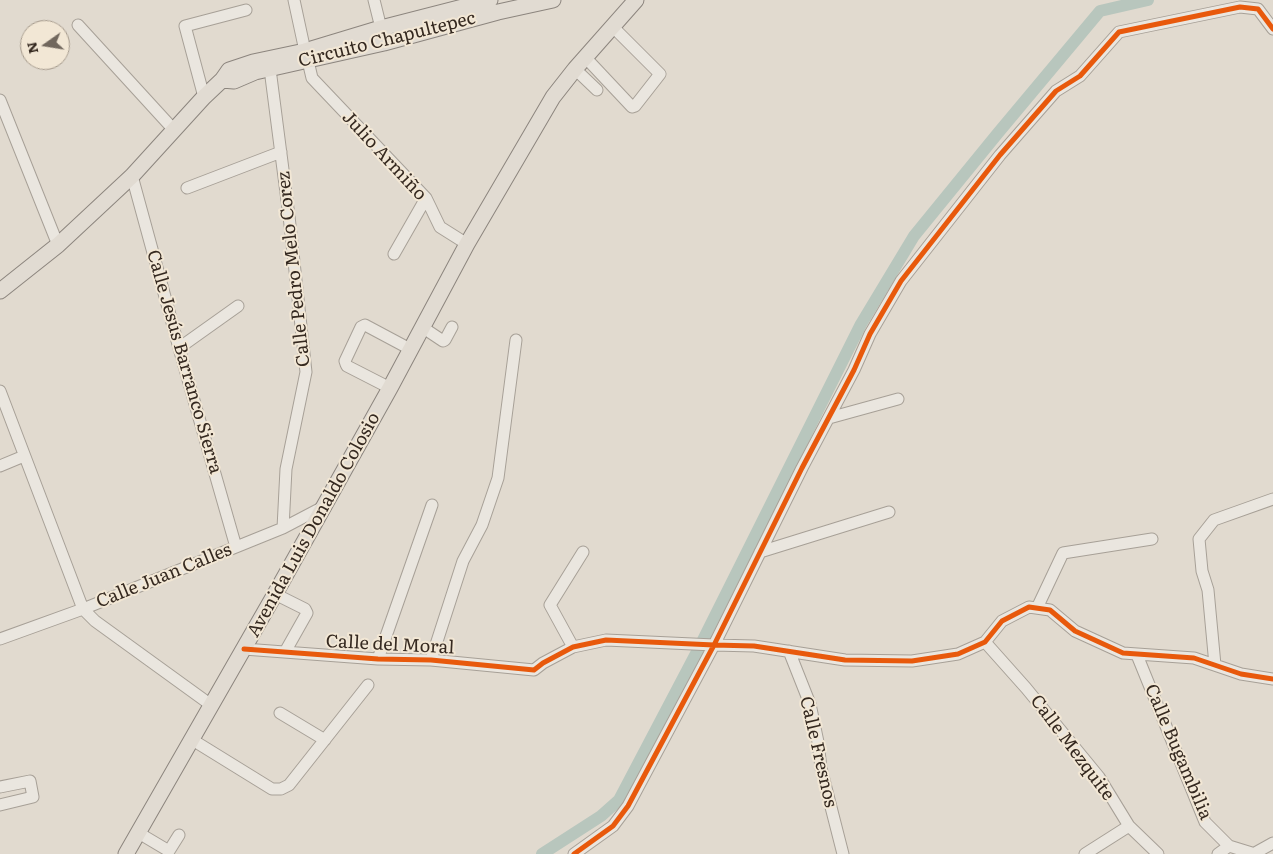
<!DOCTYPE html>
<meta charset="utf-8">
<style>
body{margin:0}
#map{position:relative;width:1273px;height:854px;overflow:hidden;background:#e1dacf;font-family:Literata,serif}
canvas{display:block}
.north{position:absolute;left:20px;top:20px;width:50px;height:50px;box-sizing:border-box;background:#f2e7d5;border:1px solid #a69b8d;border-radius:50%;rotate:257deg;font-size:14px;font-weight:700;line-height:20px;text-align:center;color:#352920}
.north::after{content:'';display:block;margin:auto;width:18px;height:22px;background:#71675d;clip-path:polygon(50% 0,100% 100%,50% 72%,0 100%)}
</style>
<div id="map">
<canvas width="1273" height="854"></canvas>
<div class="north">N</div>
</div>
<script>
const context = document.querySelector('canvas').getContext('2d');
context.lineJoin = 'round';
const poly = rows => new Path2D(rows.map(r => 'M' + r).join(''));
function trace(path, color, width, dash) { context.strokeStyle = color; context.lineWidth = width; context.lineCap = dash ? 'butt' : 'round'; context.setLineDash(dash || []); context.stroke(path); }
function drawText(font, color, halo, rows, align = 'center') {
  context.font = font + ' Literata,serif'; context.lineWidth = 4; context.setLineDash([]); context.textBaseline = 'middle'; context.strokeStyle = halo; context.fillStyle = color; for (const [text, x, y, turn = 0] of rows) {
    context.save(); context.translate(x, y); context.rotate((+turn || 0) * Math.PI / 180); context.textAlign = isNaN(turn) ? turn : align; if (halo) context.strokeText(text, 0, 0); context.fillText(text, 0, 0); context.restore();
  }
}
trace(poly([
 [542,854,601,816,619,800,701,644,861,324,914,236,998,133,1100,11,1148,0]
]), '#b8c6bd', 12);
const minor = poly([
 [294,0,305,51],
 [374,0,381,28],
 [78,25,174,130],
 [585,57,632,107,635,106,660,74,612,26],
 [308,61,312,78,426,198,440,227,467,244],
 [270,69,289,216,306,372,286,469,283,528],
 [575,69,597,90],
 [204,97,185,26,246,10],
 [0,100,58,245],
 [132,176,179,348,236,547],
 [187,188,281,152],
 [394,254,426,198],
 [422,327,443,341,445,340,452,327],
 [179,348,238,306],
 [390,388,347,366,346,364,345,361,361,327,365,325,410,349],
 [0,391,83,609,95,621,211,705],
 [829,418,898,399],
 [0,466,24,456],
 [760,552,889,512],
 [275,594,305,609,307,613,285,652],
 [1037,608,1063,553,1152,539],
 [0,639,83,609,283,528,323,507],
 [985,642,1026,688,1099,777,1129,826,1158,854],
 [573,647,550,605,583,552],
 [244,649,378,659,431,660,534,670,543,663,573,647,606,640,714,645,754,646,845,660,912,661,958,654,985,642,1002,621,1029,607,1050,610,1075,631,1123,653,1194,658,1241,674,1273,679],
 [789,651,810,704,818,742,821,768,843,854],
 [1137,655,1205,822,1229,846,1255,854],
 [378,659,432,505],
 [431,660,463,561,482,525,498,478,516,340],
 [1215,665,1208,590,1202,571,1199,539,1214,520,1273,499],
 [280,713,325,740],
 [191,739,272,789,281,789,289,785,368,685],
 [0,787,30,781,33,797,0,805],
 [137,832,169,851,179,835],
 [1255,853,1273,843],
 [574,854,613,826,628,806,714,645,802,468,854,370,870,334,901,281,1000,155,1056,91,1080,76,1119,32,1240,7,1258,9,1273,29],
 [1085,854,1129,826],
 [1218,854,1229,846]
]);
const major = poly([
 [222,80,234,81,255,72,384,43,498,12,553,0],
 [0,291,58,245,132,176,204,97,222,80,229,70,253,62,305,51,381,28,490,0],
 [126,854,275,594,390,388,467,244,553,97,575,69,636,0]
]);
trace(minor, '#a7a097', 13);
trace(major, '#8c857e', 17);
trace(minor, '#eae6df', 11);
trace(major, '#e1dbd2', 15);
trace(poly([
 [244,649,378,659,431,660,534,670,543,663,573,647,606,640,714,645,754,646,845,660,912,661,958,654,985,642,1002,621,1029,607,1050,610,1075,631,1123,653,1194,658,1241,674,1273,679],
 [574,854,613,826,628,806,714,645,802,468,854,370,870,334,901,281,1000,155,1056,91,1080,76,1119,32,1240,7,1258,9,1273,29]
]), '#e8590c', 5);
drawText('18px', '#352920', '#f2e7d5', [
 ["Circuito Chapultepec",387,40,-14],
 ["Julio Armiño",384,156,47],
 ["Calle Pedro Melo Corez",294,269,-96],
 ["Calle Jesús Barranco Sierra",184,362,74],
 ["Avenida Luis Donaldo Colosio",314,525,-61],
 ["Calle Juan Calles",164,576,-22],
 ["Calle del Moral",390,645,3],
 ["Calle Mezquite",1072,748,53],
 ["Calle Fresnos",818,752,77],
 ["Calle Bugambilia",1178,752,67]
]);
</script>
